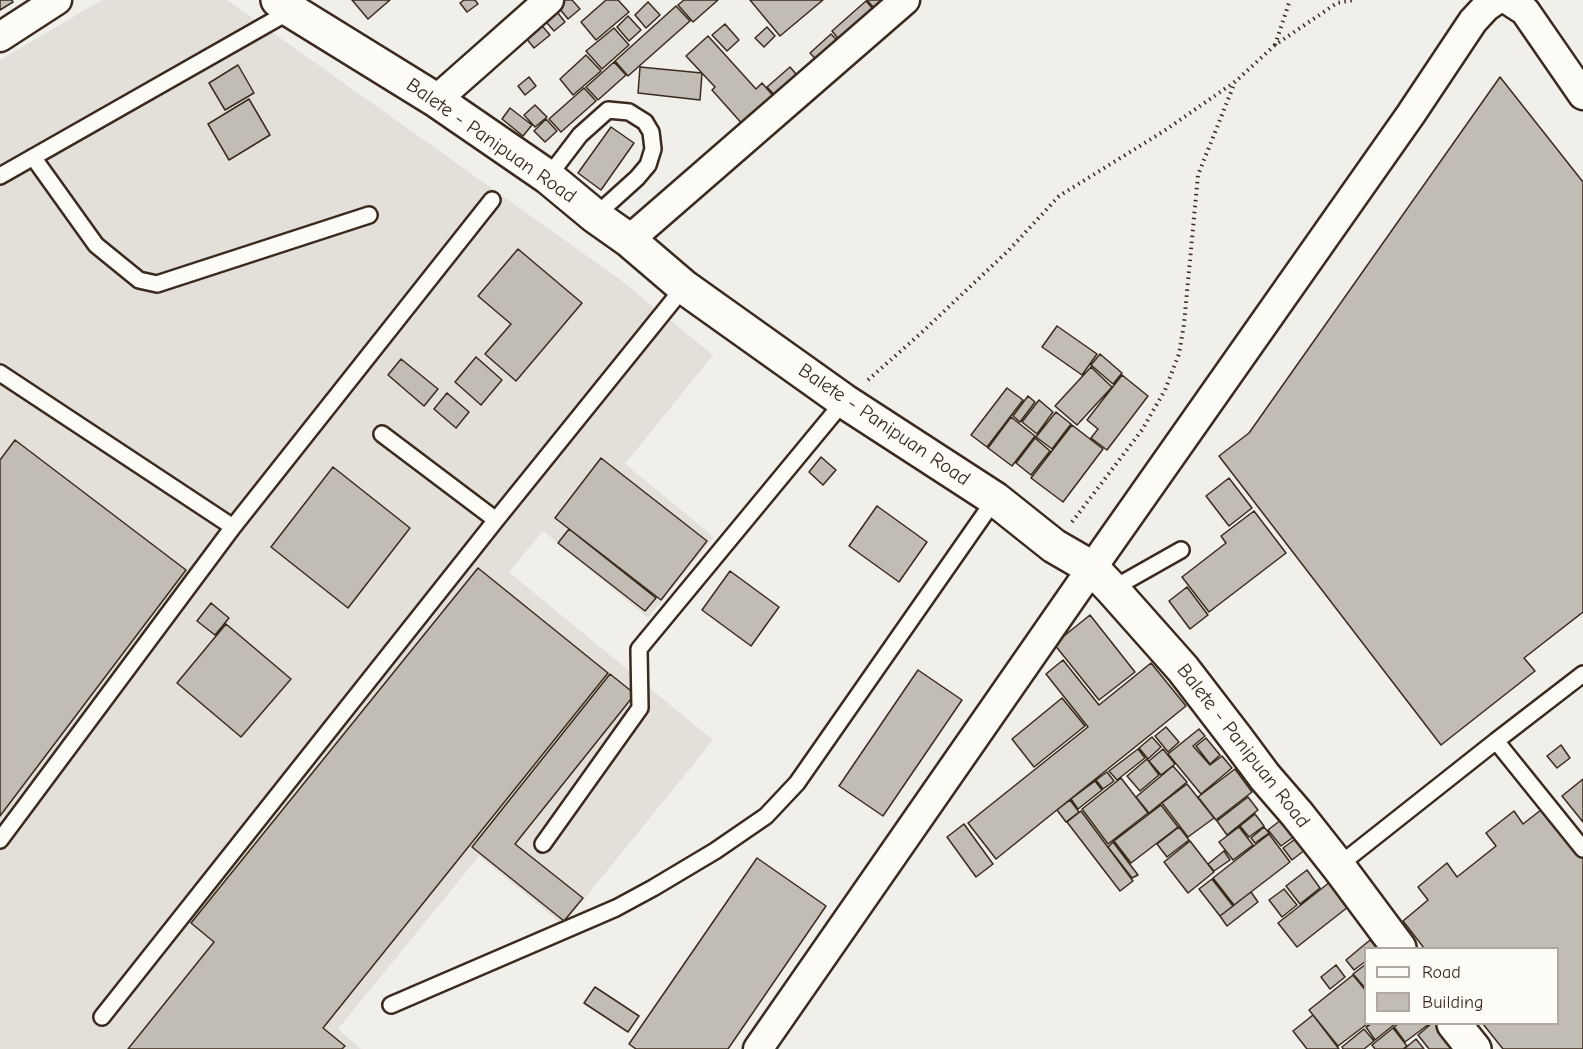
<!DOCTYPE html>
<style>
body{margin:0}
#map{position:relative;width:1583px;height:1049px;overflow:hidden;background:#f1efea;font-family:"Comic Neue",sans-serif}
canvas{display:block}
.legend{position:absolute;left:1364px;top:947px;width:195px;height:78px;box-sizing:border-box;background:#fdfcf7;border:2px solid #afa8a0;margin:0;padding:8px 10px;list-style:none;font-size:18px;color:#3b2a1e}
.legend li{display:flex;align-items:center;gap:12px;height:30px}
.legend b{width:30px;border:2px solid #afa8a0}
</style>
<div id="map">
<canvas width="1583" height="1049"></canvas>
<ul class="legend">
<li><b style="height:8px;background:#fdfcf7"></b>Road</li>
<li><b style="height:16px;background:#c1bcb4"></b>Building</li>
</ul>
</div>
<script>
const context = document.querySelector('canvas').getContext('2d');
context.lineJoin = 'round';
function fill(path, color) { context.fillStyle = color; context.fill(path, 'evenodd'); }
const poly = rows => new Path2D(rows.map(r => 'M' + r).join(''));
function trace(path, color, width, dash) { context.strokeStyle = color; context.lineWidth = width; context.lineCap = dash ? 'butt' : 'round'; context.setLineDash(dash || []); context.stroke(path); }
function drawText(font, color, halo, rows, align = 'center') {
  context.font = font + ' "Comic Neue",sans-serif'; context.lineWidth = 4.5; context.setLineDash([]); context.textBaseline = 'middle'; context.strokeStyle = halo; context.fillStyle = color; for (const [text, x, y, turn = 0] of rows) {
    context.save(); context.translate(x, y); context.rotate((+turn || 0) * Math.PI / 180); context.textAlign = isNaN(turn) ? turn : align; if (halo) context.strokeText(text, 0, 0); context.fillText(text, 0, 0); context.restore();
  }
}
fill(poly([
 [102,0,227,0,618,278,713,355,625,464,714,537,648,618,543,531,509,572,713,740,563,925,479,856,338,1029,361,1049,0,1049,0,60]
]), '#e3e0da');
const building = poly([
 [0,0,12,0,13,2,0,10,0,0],
 [352,0,390,0,368,19,352,0],
 [464,0,475,0,478,4,467,12,460,3,464,0],
 [558,0,572,0,580,9,568,19,555,3,558,0],
 [606,0,618,0,629,12,596,40,581,22,606,0],
 [684,0,718,0,693,22,678,5,684,0],
 [750,0,823,0,780,36,750,0],
 [867,0,891,0,881,16,867,0],
 [866,1,880,17,846,48,832,31,866,1],
 [648,2,660,15,646,28,635,15,648,2],
 [676,6,690,21,628,76,615,61,676,6],
 [553,7,565,22,554,31,541,16,553,7],
 [628,16,641,30,629,41,617,27,628,16],
 [537,20,550,35,534,48,522,33,537,20],
 [725,24,739,40,727,51,712,35,725,24],
 [767,27,775,36,764,47,755,38,767,27],
 [614,28,629,45,602,69,586,51,614,28],
 [831,34,845,48,824,68,810,53,831,34],
 [708,36,756,89,762,83,776,99,745,127,712,90,715,87,686,56,708,36],
 [586,55,601,71,573,95,560,79,586,55],
 [614,62,626,75,598,100,586,87,614,62],
 [238,65,254,93,225,110,209,83,238,65],
 [640,67,702,73,700,100,638,93,640,67],
 [790,67,803,82,781,102,767,87,790,67],
 [529,77,536,86,525,95,518,86,529,77],
 [1500,77,1583,182,1583,612,1524,658,1535,671,1441,745,1219,456,1249,433,1500,77],
 [584,88,596,101,561,132,549,119,584,88],
 [249,99,270,135,229,160,208,124,249,99],
 [535,105,547,117,535,127,524,115,535,105],
 [510,108,532,125,523,136,502,119,510,108],
 [546,119,557,131,545,142,534,131,546,119],
 [611,127,634,143,601,190,578,173,611,127],
 [518,249,582,303,516,381,485,354,511,324,478,296,518,249],
 [1057,326,1097,354,1082,375,1042,347,1057,326],
 [1100,354,1122,373,1113,384,1091,365,1100,354],
 [476,357,502,380,481,405,455,382,476,357],
 [401,359,438,389,424,406,388,375,401,359],
 [1091,367,1112,387,1077,425,1055,406,1091,367],
 [1122,375,1148,396,1107,450,1091,438,1098,429,1087,420,1122,375],
 [1007,388,1023,400,987,447,971,435,1007,388],
 [447,393,469,412,456,428,434,409,447,393],
 [1028,396,1035,402,1020,422,1013,416,1028,396],
 [1039,400,1053,412,1037,434,1022,422,1039,400],
 [1056,412,1071,424,1052,449,1036,437,1056,412],
 [1011,417,1035,436,1012,466,988,448,1011,417],
 [1072,425,1103,449,1063,502,1031,478,1072,425],
 [1035,438,1050,451,1031,475,1016,463,1035,438],
 [15,440,186,570,0,816,0,460,15,440],
 [821,457,836,470,823,485,809,472,821,457],
 [601,458,707,541,661,600,555,518,601,458],
 [333,467,410,528,348,608,271,547,333,467],
 [1229,478,1252,508,1229,526,1206,496,1229,478],
 [877,506,927,542,899,582,849,546,877,506],
 [1254,511,1286,553,1209,612,1182,577,1226,543,1221,536,1254,511],
 [569,529,656,598,645,611,558,543,569,529],
 [478,568,608,673,323,1028,345,1046,342,1049,128,1049,214,942,191,923,478,568],
 [730,571,779,607,751,646,702,610,730,571],
 [1187,587,1208,615,1190,629,1169,601,1187,587],
 [211,603,229,618,215,635,197,621,211,603],
 [1090,615,1135,672,1099,700,1054,644,1090,615],
 [226,624,291,679,241,737,177,683,226,624],
 [1063,660,1099,705,1151,663,1186,706,996,859,968,823,1088,727,1046,674,1063,660],
 [918,670,962,700,883,816,839,786,918,670],
 [610,674,635,694,515,844,583,898,564,921,472,847,610,674],
 [1062,698,1085,726,1034,767,1012,739,1062,698],
 [1166,727,1179,742,1168,752,1155,736,1166,727],
 [1199,729,1205,736,1193,746,1210,765,1222,756,1232,768,1201,794,1168,754,1199,729],
 [1152,737,1161,747,1148,759,1139,748,1152,737],
 [1206,738,1220,755,1210,764,1196,746,1206,738],
 [1561,745,1570,758,1557,768,1547,756,1561,745],
 [1138,749,1145,758,1117,780,1109,771,1138,749],
 [1163,749,1175,764,1161,775,1149,761,1163,749],
 [1147,759,1159,775,1140,791,1127,776,1147,759],
 [1173,766,1187,782,1149,813,1136,797,1173,766],
 [1235,769,1252,792,1216,820,1198,797,1235,769],
 [1107,772,1114,781,1103,789,1096,780,1107,772],
 [1121,778,1148,813,1108,844,1082,809,1121,778],
 [1583,779,1583,822,1562,796,1583,779],
 [1095,781,1102,790,1078,809,1071,799,1095,781],
 [1187,784,1214,818,1188,837,1162,803,1187,784],
 [1248,797,1258,810,1227,835,1217,821,1248,797],
 [1070,800,1079,812,1066,822,1057,810,1070,800],
 [1161,805,1178,827,1131,863,1114,841,1161,805],
 [1546,806,1583,854,1583,1049,1503,1049,1483,1024,1558,1024,1558,948,1424,948,1403,921,1428,900,1418,887,1447,863,1457,877,1496,846,1486,833,1514,811,1523,824,1546,806],
 [1081,811,1133,881,1120,891,1067,822,1081,811],
 [1255,814,1264,826,1249,837,1240,826,1255,814],
 [1286,816,1299,833,1281,846,1268,830,1286,816],
 [964,824,993,864,976,877,947,837,964,824],
 [1179,827,1189,840,1167,857,1157,844,1179,827],
 [1239,827,1253,845,1233,860,1219,842,1239,827],
 [1264,827,1269,833,1255,843,1251,838,1264,827],
 [1269,834,1290,862,1234,905,1213,878,1269,834],
 [1302,834,1310,846,1292,860,1283,848,1302,834],
 [1190,841,1214,872,1188,893,1164,862,1190,841],
 [1113,842,1138,875,1132,878,1108,847,1113,842],
 [1224,851,1230,860,1214,871,1208,864,1224,851],
 [757,858,826,906,728,1049,636,1049,629,1044,757,858],
 [1307,870,1320,888,1300,904,1286,886,1307,870],
 [1212,879,1233,906,1220,916,1199,889,1212,879],
 [1330,882,1348,907,1297,947,1278,923,1330,882],
 [1284,889,1297,905,1282,917,1269,900,1284,889],
 [1251,892,1258,902,1227,926,1220,916,1251,892],
 [1370,940,1377,948,1366,948,1366,961,1354,970,1346,960,1370,940],
 [1366,964,1366,989,1353,974,1366,964],
 [1336,965,1345,977,1330,989,1321,977,1336,965],
 [1353,975,1366,991,1366,1024,1367,1024,1338,1046,1309,1010,1353,975],
 [595,987,639,1016,628,1032,584,1003,595,987],
 [1313,1015,1339,1049,1307,1049,1293,1031,1313,1015],
 [1371,1024,1395,1024,1375,1040,1366,1027,1371,1024],
 [1398,1024,1429,1024,1405,1042,1394,1027,1398,1024],
 [1431,1024,1439,1024,1459,1049,1429,1049,1418,1035,1431,1024],
 [1393,1028,1407,1046,1403,1049,1375,1049,1372,1045,1393,1028],
 [1364,1029,1374,1041,1364,1049,1343,1049,1342,1047,1364,1029],
 [1416,1039,1424,1049,1404,1049,1416,1039]
]);
fill(building, '#c1bcb4');
trace(building, '#3b2a1e', 1.5);
const lane = poly([
 [33,157,96,245,139,280,157,284,369,215],
 [0,176,292,10],
 [548,177,580,135,608,110,629,112,645,122,651,132,653,149,648,165,637,178,595,216],
 [0,373,233,527],
 [382,434,496,520],
 [1112,589,1181,550],
 [1496,741,1583,674],
 [0,840,233,527,492,200],
 [543,844,640,708,639,649,844,401],
 [1338,866,1496,741,1583,849],
 [391,1005,616,908,653,888,715,851,766,816,797,783,995,499],
 [102,1017,496,520,684,287]
]);
const street = poly([
 [1508,0,1525,11,1583,95],
 [0,37,57,0],
 [436,100,549,0],
 [629,240,905,0],
 [758,1049,1092,568,1411,114,1473,21,1486,7,1496,0]
]);
const secondary = poly([
 [278,0,292,11,436,100,548,177,595,216,629,240,684,287,844,401,995,499,1054,546,1092,568,1112,589,1183,669,1236,738,1265,777,1297,814,1338,866,1399,948],
 [1454,1024,1474,1049]
]);
trace(lane, '#3b2a1e', 20);
trace(street, '#3b2a1e', 33);
trace(secondary, '#3b2a1e', 38);
trace(poly([
 [1275,45,1290,0],
 [868,380,920,334,1009,250,1059,196,1164,131,1236,81,1275,45,1337,3,1353,0],
 [1072,522,1142,430,1165,390,1179,354,1184,324,1198,175,1235,82]
]), '#3b2a1e', 4, [1.5, 4.5]);
trace(lane, '#fdfcf7', 15);
trace(street, '#fdfcf7', 28);
trace(secondary, '#fdfcf7', 33);
drawText('20px', '#3b2a1e', '#fdfcf7', [
 ["Balete - Panipuan Road",491,141,35],
 ["Balete - Panipuan Road",884,425,34],
 ["Balete - Panipuan Road",1243,746,52]
]);
</script>
